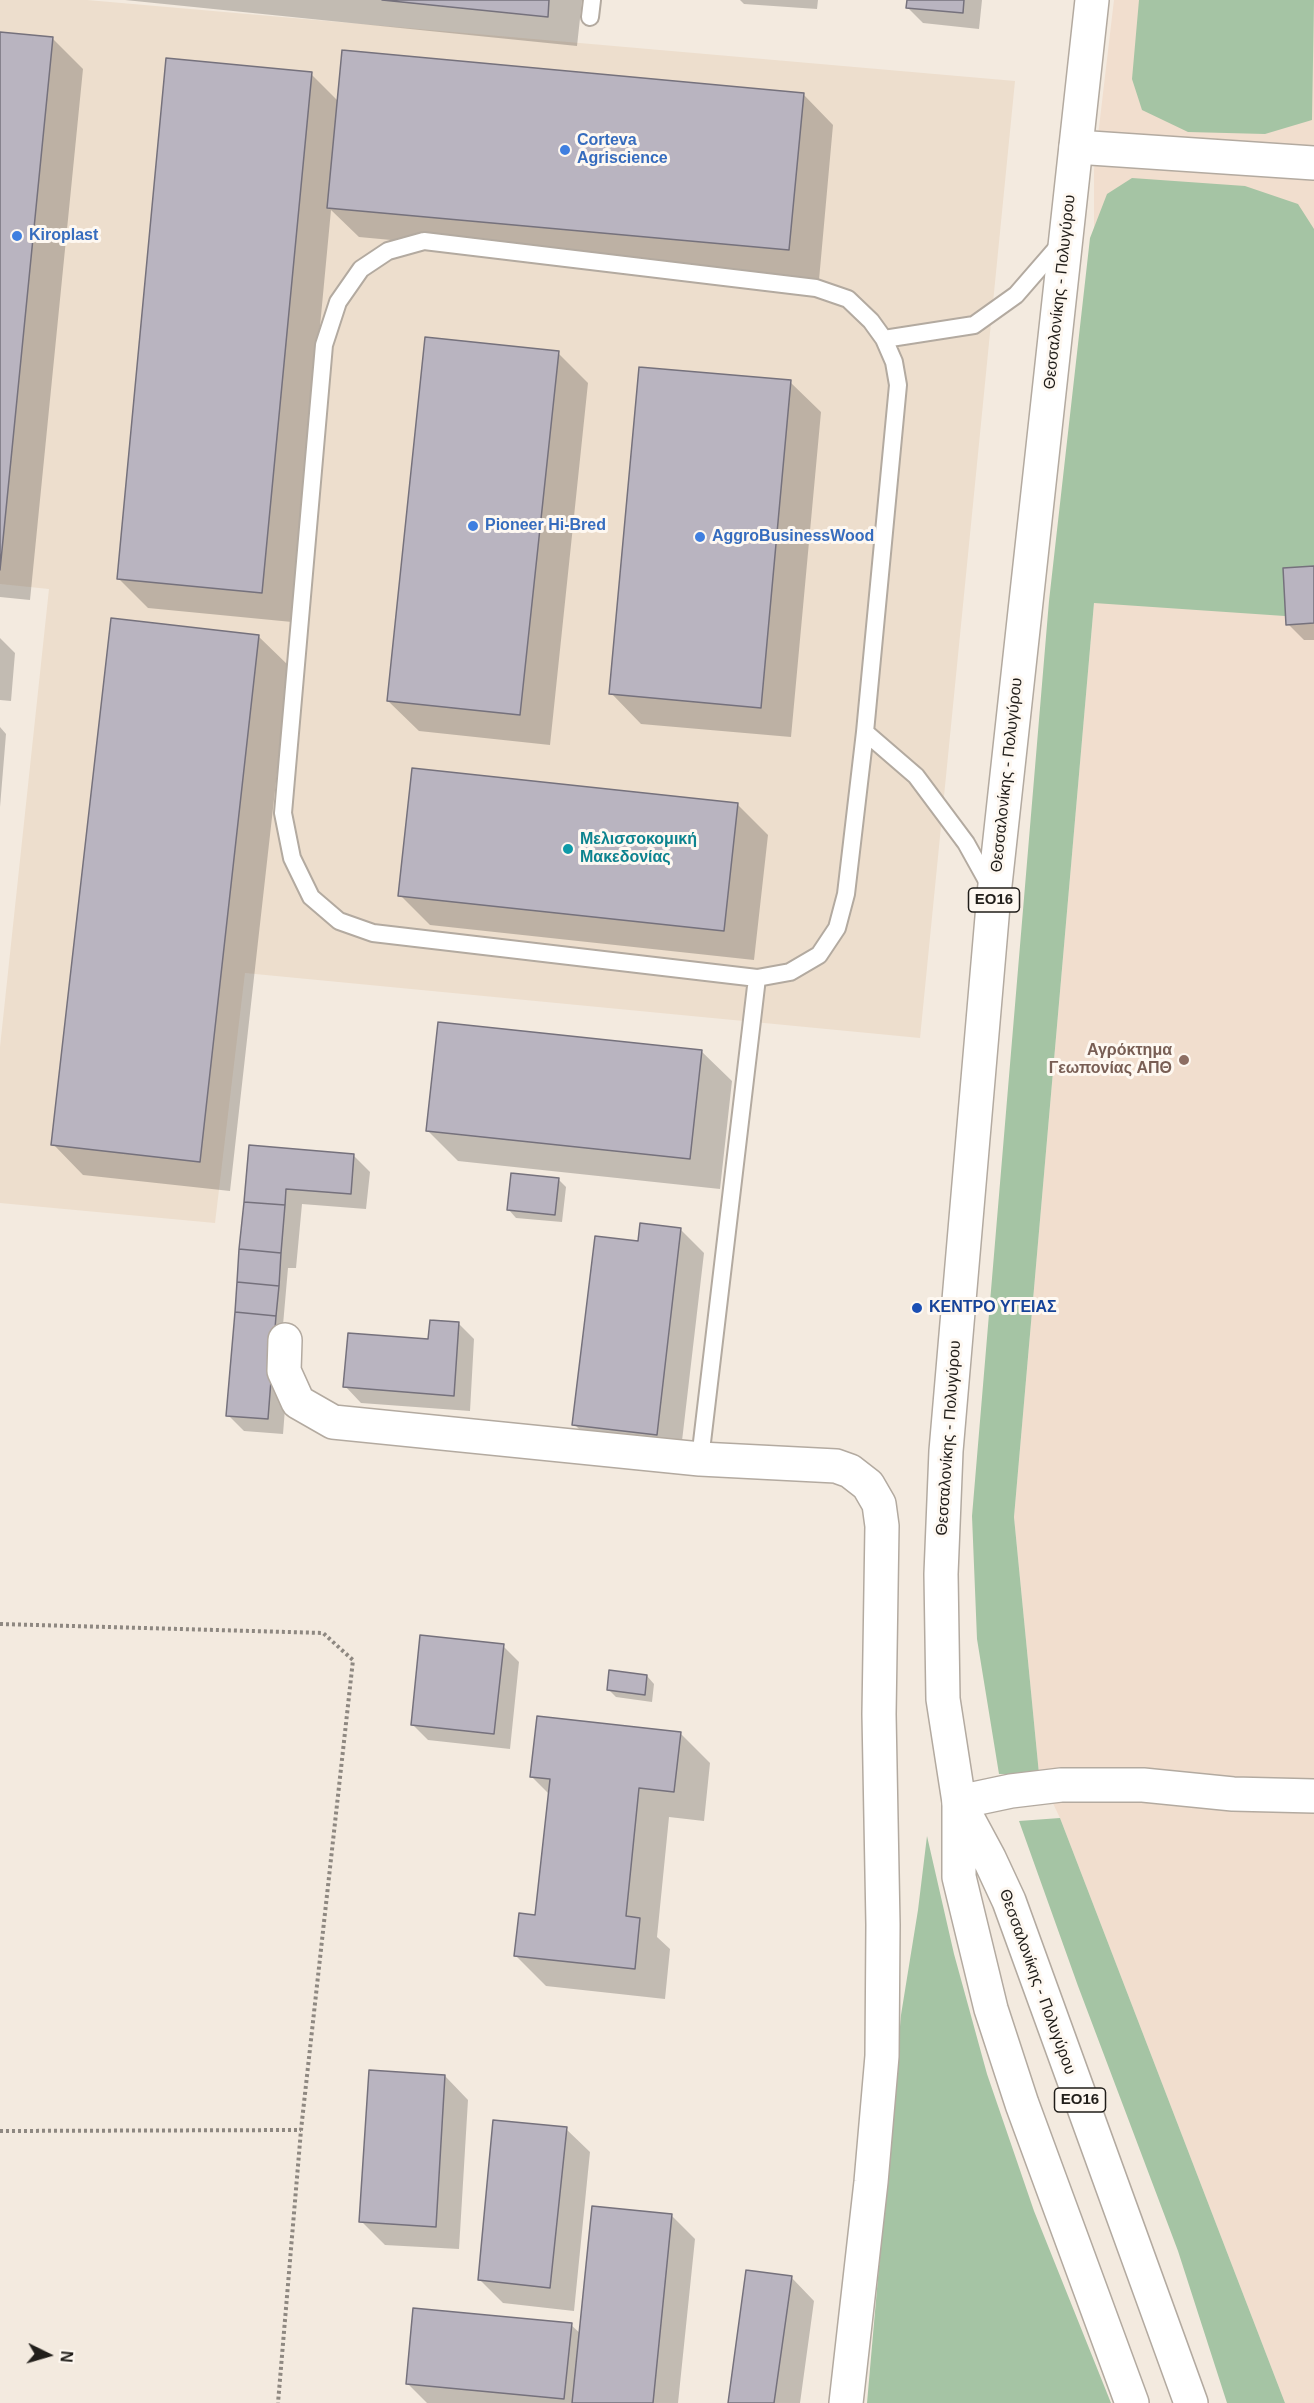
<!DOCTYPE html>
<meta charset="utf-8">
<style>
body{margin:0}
#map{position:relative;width:1314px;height:2403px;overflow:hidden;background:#f3eadf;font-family:Arial,sans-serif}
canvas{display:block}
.north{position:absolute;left:18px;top:2325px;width:60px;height:60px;-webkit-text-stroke:4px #fef8f1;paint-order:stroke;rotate:95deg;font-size:16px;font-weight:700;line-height:24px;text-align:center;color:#211e1a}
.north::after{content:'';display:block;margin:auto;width:21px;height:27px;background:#211e1a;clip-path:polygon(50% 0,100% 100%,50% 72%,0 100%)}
</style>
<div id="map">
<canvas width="1314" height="2403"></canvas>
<div class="north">N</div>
</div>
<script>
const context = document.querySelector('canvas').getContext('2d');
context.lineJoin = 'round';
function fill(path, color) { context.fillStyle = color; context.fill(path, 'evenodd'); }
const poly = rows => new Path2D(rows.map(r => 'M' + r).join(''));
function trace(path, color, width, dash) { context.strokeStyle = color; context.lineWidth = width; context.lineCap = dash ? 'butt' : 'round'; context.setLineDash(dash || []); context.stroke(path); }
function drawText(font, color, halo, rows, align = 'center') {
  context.font = font + ' Arial,sans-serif'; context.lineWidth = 6; context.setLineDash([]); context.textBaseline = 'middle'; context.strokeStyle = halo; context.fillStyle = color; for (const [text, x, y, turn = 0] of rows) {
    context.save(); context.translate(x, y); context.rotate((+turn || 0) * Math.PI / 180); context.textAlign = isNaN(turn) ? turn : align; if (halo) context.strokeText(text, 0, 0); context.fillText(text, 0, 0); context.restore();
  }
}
fill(poly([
 [0,0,87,0,1015,81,920,1038,245,973,215,1223,0,1203,0,1047,49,589,0,584]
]), '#eddecd');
fill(poly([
 [1114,0,1314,0,1314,2403,1285,2403,1060,1818,1039,1774,1014,1517,1094,603,1094,170]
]), '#f1dece');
fill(poly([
 [1139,0,1314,0,1312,120,1265,134,1188,132,1142,110,1132,79],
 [1132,178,1245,186,1298,204,1314,229,1314,618,1094,603,1014,1517,1039,1774,999,1774,977,1639,972,1516,1049,601,1090,238,1107,194],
 [1060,1818,1285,2403,1227,2403,1178,2251,1078,1986,1019,1821],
 [927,1836,954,1954,987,2074,1034,2211,1111,2403,867,2403,901,2015,918,1910]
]), '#a5c4a4');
fill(poly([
 [125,0,582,0,577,46],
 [740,0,818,0,817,9,744,4],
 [908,0,982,0,979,29,923,23,907,7],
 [0,34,53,39,83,69,30,600,0,597],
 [311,74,338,101,803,94,833,125,819,280,359,237,331,210,292,622,148,608,118,578],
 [558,353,588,383,550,745,419,731,388,701],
 [790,382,821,412,791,737,641,724,611,693],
 [1314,568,1314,640,1304,640,1288,624],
 [258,636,289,666,230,1191,83,1175,53,1144],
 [0,638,15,653,11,701,0,700],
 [0,727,6,734,0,807],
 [737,804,768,835,754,960,430,925,400,895],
 [701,1051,732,1081,720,1189,458,1161,428,1131],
 [250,1147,353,1155,370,1172,366,1209,302,1204,296,1268,288,1268,283,1325,291,1333,283,1434,244,1431,228,1415],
 [558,1179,566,1187,562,1222,516,1218,509,1210],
 [681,1230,704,1253,680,1458,598,1448,574,1424,639,1243],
 [458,1323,474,1339,470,1411,361,1403,345,1386],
 [503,1646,519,1662,510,1749,428,1740,412,1724],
 [647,1676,654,1684,652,1702,616,1697,609,1690],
 [680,1733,710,1763,704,1821,669,1817,657,1937,670,1949,665,1999,546,1986,516,1956,537,1916,550,1795,531,1776],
 [445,2076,468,2100,459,2249,385,2245,361,2221],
 [566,2129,590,2152,574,2311,503,2303,479,2279],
 [671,2215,695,2239,678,2403,427,2403,408,2384,571,2325,581,2334],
 [791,2277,814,2301,800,2403,730,2403]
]), '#0003');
const building = poly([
 [382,0,549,0,548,17,382,0],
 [907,0,964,0,963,13,906,8,907,0],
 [0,32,53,37,0,570,0,32],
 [342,50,804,93,789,250,327,208,342,50],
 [166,58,312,72,262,593,117,579,166,58],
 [425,337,559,351,520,715,387,701,425,337],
 [639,367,791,380,761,708,609,694,639,367],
 [1314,566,1314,623,1286,625,1283,568,1314,566],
 [111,618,259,635,200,1162,51,1145,111,618],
 [412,768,738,803,724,931,398,896,412,768],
 [438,1022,702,1050,690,1159,426,1131,438,1022],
 [249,1145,354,1154,351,1194,286,1189,285,1205,244,1202,249,1145],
 [511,1173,559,1178,555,1215,507,1210,511,1173],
 [244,1202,285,1205,281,1253,239,1249,244,1202],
 [640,1223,681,1228,657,1435,572,1425,595,1236,638,1241,640,1223],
 [239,1249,281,1253,279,1286,237,1282,239,1249],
 [237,1282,279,1286,276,1316,235,1312,237,1282],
 [235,1312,276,1316,268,1419,226,1416,235,1312],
 [430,1320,459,1322,454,1396,343,1387,348,1333,428,1339,430,1320],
 [420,1635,504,1644,494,1734,411,1725,420,1635],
 [609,1670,647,1675,645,1695,607,1690,609,1670],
 [537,1716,681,1732,674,1792,639,1788,626,1916,640,1918,635,1969,514,1956,519,1913,535,1915,550,1779,530,1777,537,1716],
 [369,2070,445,2075,436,2227,359,2222,369,2070],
 [493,2120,567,2127,550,2288,478,2280,493,2120],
 [592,2206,672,2214,653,2403,572,2403,592,2206],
 [746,2270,792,2276,774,2403,728,2403,746,2270],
 [413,2308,572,2323,564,2399,406,2384,413,2308]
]);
fill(building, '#b9b4c0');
trace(building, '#75717c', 1.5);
const service = poly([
 [590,17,592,0],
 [424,241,816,288,848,299,871,321,884,339,894,362,898,385,865,732,846,894,837,928,819,955,790,972,757,978,373,933,339,921,311,897,292,858,283,813,324,345,338,302,361,269,388,251,424,241],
 [884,339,974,325,1016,295,1062,242],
 [865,732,916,776,966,843,991,888],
 [700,1459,757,978]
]);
const minor = poly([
 [1076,147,1314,163],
 [285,1340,284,1371,298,1402,333,1422,700,1459,836,1466,850,1471,868,1485,879,1504,882,1526,879,1714,883,1925,882,2056,871,2182,846,2403],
 [959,1802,1011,1791,1061,1785,1143,1785,1233,1794,1314,1796]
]);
const primary = poly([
 [1092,0,994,894,946,1451,941,1574,943,1699,959,1802,959,1877,991,2009,1022,2104,1132,2403],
 [961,1806,989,1858,1009,1901,1191,2403]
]);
trace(service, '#b3aaa0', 20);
trace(minor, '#b3aaa0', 36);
trace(primary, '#b3aaa0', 36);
trace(poly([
 [0,1624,323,1633,353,1660,301,2130,278,2403],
 [0,2131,301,2130]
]), '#8e8881', 4, [3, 3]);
trace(service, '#fff', 16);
trace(minor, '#fff', 33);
trace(primary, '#fff', 33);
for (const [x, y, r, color] of [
 [565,150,6,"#3f7fe0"],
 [17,236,6,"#3f7fe0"],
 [473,526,6,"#3f7fe0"],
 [700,537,6,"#3f7fe0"],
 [568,849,6,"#0f9aa8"],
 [1184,1060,6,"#8d6e63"],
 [917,1308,6,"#1a4fb4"]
]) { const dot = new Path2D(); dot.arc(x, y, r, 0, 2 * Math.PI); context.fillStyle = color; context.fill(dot); trace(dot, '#fef8f1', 2); }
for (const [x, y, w] of [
 [994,900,51],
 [1080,2100,51]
]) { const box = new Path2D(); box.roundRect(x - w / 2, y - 12, w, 24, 4.5); context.fillStyle = '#fef8f1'; context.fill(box); trace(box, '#211e1a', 1.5); }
drawText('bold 15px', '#211e1a', null, [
 ["ΕΟ16",994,900],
 ["ΕΟ16",1080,2100]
]);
drawText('bold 16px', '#366cbe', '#fef8f1', [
 ["Corteva",577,141],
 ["Agriscience",577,159],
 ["Kiroplast",29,236],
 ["Pioneer Hi-Bred",485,526],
 ["AggroBusinessWood",712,537]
], 'left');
drawText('16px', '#211e1a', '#fef8f1', [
 ["Θεσσαλονίκης - Πολυγύρου",1060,292,-84],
 ["Θεσσαλονίκης - Πολυγύρου",1007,775,-84],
 ["Θεσσαλονίκης - Πολυγύρου",949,1438,-86],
 ["Θεσσαλονίκης - Πολυγύρου",1037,1982,70]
]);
drawText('bold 16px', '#0d838f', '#fef8f1', [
 ["Μελισσοκομική",580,840],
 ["Μακεδονίας",580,858]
], 'left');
drawText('bold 16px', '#785e54', '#fef8f1', [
 ["Αγρόκτημα",1172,1051],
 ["Γεωπονίας ΑΠΘ",1172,1069]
], 'right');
drawText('bold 16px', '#164399', '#fef8f1', [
 ["ΚΕΝΤΡΟ ΥΓΕΙΑΣ",929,1308]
], 'left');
</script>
